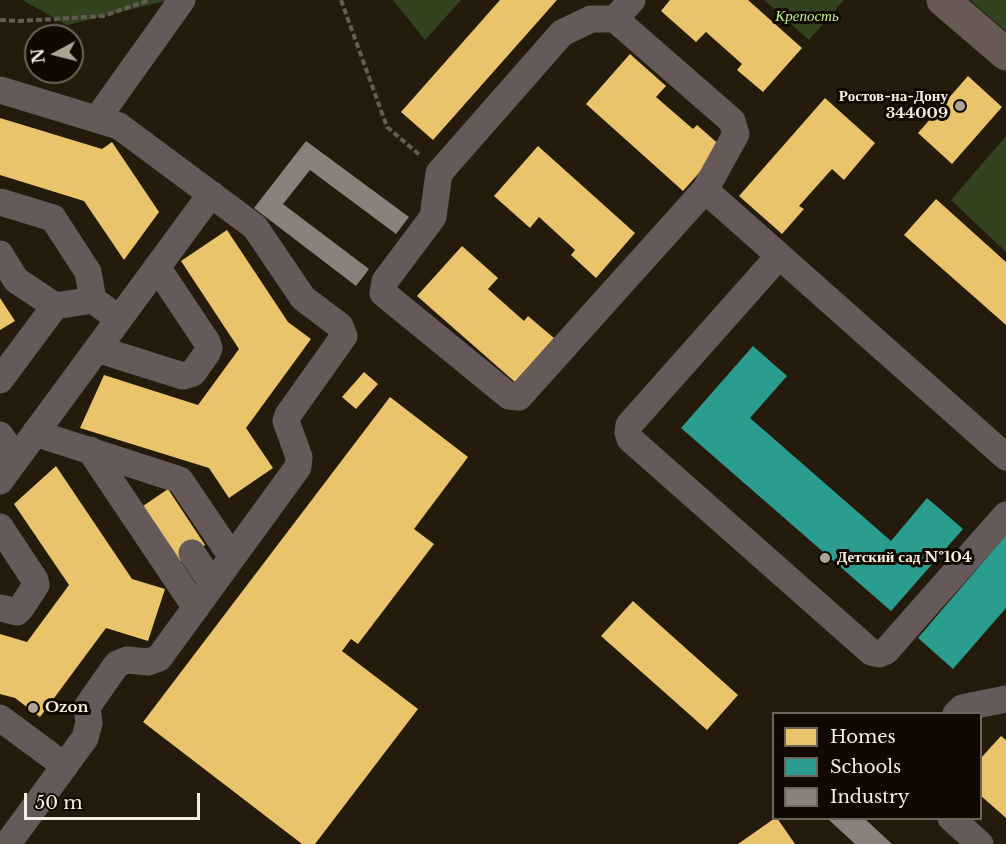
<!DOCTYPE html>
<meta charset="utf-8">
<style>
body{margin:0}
#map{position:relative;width:1006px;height:844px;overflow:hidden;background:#241b0d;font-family:"Libre Baskerville",serif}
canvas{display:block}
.legend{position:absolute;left:772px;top:712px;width:210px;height:108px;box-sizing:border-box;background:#100902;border:2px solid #6d645a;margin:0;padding:8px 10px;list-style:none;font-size:18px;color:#f8edde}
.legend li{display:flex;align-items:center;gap:12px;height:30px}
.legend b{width:30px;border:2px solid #6d645a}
.north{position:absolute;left:24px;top:24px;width:60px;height:60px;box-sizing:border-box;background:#100902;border:2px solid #6d645a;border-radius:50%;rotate:263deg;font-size:16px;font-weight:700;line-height:24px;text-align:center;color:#f8edde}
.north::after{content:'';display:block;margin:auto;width:21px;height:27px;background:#aea495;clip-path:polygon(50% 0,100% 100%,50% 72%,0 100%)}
.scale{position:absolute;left:24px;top:793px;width:176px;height:27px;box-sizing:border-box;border:3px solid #f8edde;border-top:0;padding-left:8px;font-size:18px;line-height:21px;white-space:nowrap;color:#f8edde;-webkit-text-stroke:4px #100902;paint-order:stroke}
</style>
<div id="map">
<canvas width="1006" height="844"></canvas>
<ul class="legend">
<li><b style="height:16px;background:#e9c46a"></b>Homes</li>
<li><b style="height:16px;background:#2a9d8f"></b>Schools</li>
<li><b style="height:16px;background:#8a817c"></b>Industry</li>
</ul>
<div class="north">N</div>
<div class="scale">50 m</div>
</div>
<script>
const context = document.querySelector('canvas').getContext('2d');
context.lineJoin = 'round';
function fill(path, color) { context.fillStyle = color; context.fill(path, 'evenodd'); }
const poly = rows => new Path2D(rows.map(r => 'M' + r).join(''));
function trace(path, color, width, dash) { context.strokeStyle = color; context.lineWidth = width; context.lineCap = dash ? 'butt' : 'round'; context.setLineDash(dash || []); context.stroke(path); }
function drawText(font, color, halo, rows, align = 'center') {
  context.font = font + ' "Libre Baskerville",serif'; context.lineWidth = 6; context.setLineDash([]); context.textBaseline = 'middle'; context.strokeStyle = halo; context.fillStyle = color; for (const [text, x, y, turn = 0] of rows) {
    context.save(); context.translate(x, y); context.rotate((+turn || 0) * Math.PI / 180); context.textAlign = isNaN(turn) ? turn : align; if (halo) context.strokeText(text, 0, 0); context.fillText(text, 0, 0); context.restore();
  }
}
fill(poly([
 [22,0,169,0,67,25],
 [393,0,461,0,425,40],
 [764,0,844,0,809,40],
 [970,0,1006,0,1006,31],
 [1006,136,1006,252,951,200]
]), '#334320');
fill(poly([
 [500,0,557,0,433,140,401,112],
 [670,0,748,0,802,48,763,92,737,70,742,64,706,32,696,42,661,11],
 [630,54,666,86,656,97,693,129,697,125,722,147,683,191,586,104],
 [968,76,1002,107,952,164,918,133],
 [825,98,875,143,844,180,832,169,799,206,804,209,782,234,739,196],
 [0,118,102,149,112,142,159,212,124,260,84,201,0,175],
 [538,146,635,233,596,278,571,255,575,250,539,217,530,228,494,196],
 [936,199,1006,262,1006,325,904,235],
 [227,230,288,322,311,339,246,428,273,468,229,498,209,468,80,428,104,375,198,405,239,349,181,261],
 [462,246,498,278,488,289,524,321,528,316,554,338,515,382,417,296],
 [0,298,15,321,0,330],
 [364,372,378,384,356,409,342,397],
 [390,397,468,457,414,529,434,544,358,644,351,639,342,651,418,709,315,844,302,844,143,722],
 [56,466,132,579,165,589,148,641,106,628,40,717,15,698,0,694,0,634,27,642,69,585,14,504],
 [168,489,205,545,180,562,143,506],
 [633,601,738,695,707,730,601,636],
 [1001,736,1006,740,1006,818,980,795,980,759],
 [775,818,777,818,795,844,738,844]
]), '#e9c46a');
fill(poly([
 [753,346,787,376,750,418,891,541,927,498,963,529,891,611,681,428],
 [1006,535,1006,608,953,669,918,638]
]), '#2a9d8f');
fill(poly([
 [306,141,409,217,396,234,310,170,283,204,369,269,356,286,254,208],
 [827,818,864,818,892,844,855,844]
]), '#8a817c');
trace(poly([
 [341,0,387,127,421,156],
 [0,20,20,21,103,16,150,0]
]), '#645b54', 4, [6, 3]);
trace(poly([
 [615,19,732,121,736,134,705,190,519,397,509,396,383,293,385,281,433,217,439,173,562,33,591,19,615,19,632,0],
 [0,90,119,126,255,227,303,298,340,326,344,336,288,415,286,421,299,457,298,467,159,658,148,662,127,660,117,664,87,707,89,723,85,738,9,842],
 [97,119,182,0],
 [705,190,1006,457],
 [0,202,53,218,88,272,93,300],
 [0,254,16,280,55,306],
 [779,256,629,425,628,432,630,439,871,652,879,654,886,651,1006,515],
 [97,349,183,376,193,373,207,353,209,348,207,342,157,267],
 [0,380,55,306,93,300,119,319],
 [35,433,180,480,232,557],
 [0,435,16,459],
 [90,450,196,608],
 [0,481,211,194],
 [0,527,35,580,36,585,21,608,17,612,0,608],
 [192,553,213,584],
 [956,714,962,708,1006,699],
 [0,718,65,766],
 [951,818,980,844]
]), '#655a59', 27);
trace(poly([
 [943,0,1006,54]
]), '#675a54', 33);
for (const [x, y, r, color] of [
 [960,106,6,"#aea495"],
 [825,558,6,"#aea495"],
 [33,708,6,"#aea495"]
]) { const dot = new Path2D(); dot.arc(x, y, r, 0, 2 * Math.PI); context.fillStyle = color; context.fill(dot); trace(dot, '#100902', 2); }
drawText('italic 15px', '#c1f196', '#100902', [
 ["Крепость",807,17]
]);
drawText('bold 15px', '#f8edde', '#100902', [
 ["Ростов-на-Дону",948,97,"right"],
 ["344009",948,114,"right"],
 ["Детский сад №104",837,558],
 ["Ozon",45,708]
], 'left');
</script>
